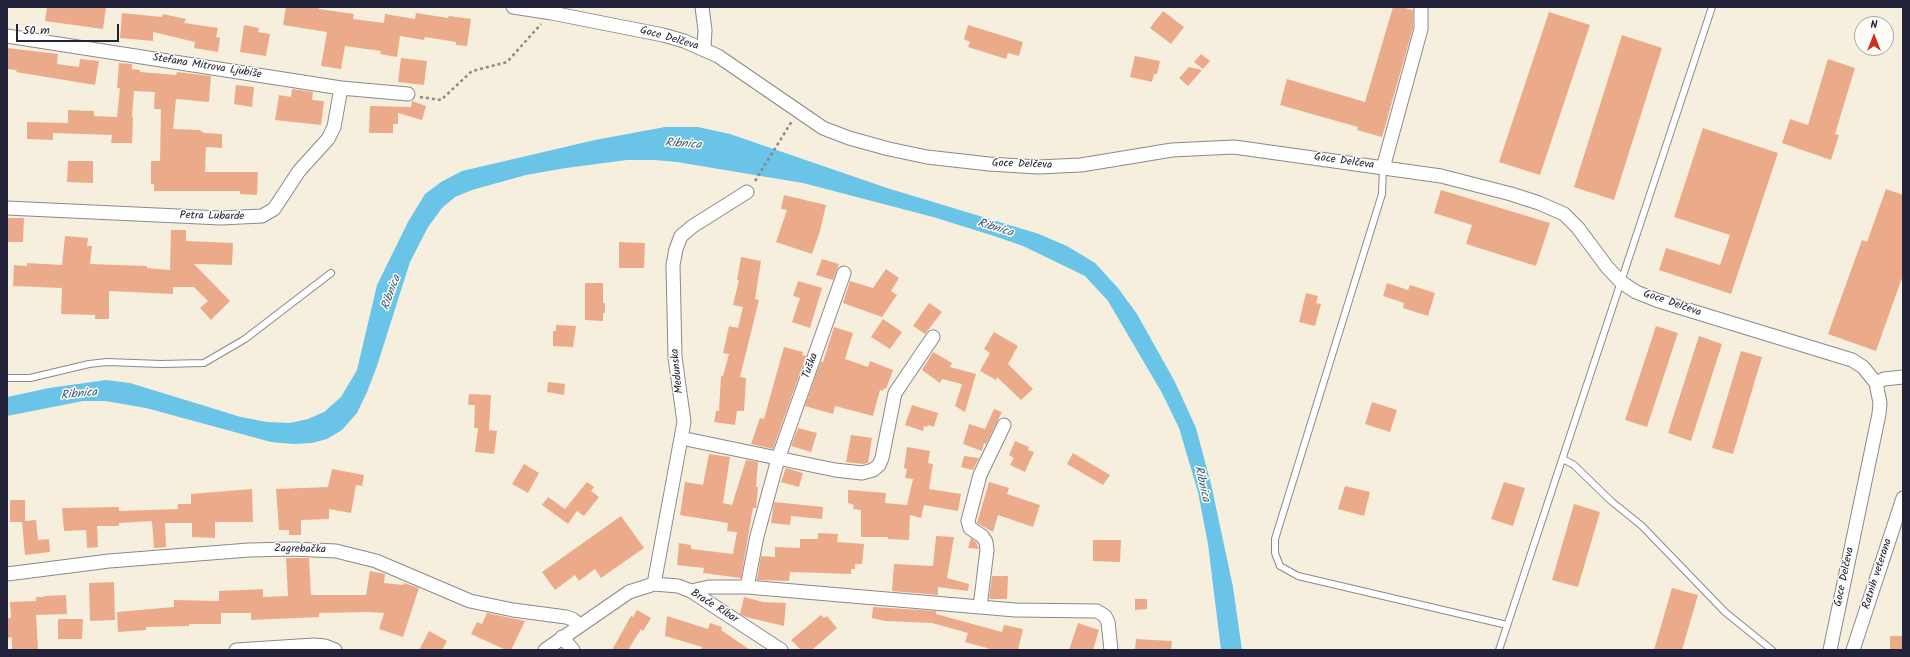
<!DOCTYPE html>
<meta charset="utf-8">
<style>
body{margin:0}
#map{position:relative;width:1910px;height:657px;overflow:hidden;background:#f7efde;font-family:Kalam,sans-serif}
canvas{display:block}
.frame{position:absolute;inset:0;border:8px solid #22223b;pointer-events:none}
.north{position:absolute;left:1854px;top:16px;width:40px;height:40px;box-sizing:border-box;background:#fdfcf7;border:1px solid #a5a5ac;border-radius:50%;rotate:0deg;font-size:11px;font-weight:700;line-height:16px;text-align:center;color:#22223b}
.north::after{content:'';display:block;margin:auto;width:14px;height:18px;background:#c8321e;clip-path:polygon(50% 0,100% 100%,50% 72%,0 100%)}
.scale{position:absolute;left:16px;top:24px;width:103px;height:18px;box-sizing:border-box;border:2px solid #22223b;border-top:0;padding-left:5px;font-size:12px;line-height:14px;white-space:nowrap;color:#22223b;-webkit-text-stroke:3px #fdfcf7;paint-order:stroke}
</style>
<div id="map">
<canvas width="1910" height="657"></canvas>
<div class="frame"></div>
<div class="north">N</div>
<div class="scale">50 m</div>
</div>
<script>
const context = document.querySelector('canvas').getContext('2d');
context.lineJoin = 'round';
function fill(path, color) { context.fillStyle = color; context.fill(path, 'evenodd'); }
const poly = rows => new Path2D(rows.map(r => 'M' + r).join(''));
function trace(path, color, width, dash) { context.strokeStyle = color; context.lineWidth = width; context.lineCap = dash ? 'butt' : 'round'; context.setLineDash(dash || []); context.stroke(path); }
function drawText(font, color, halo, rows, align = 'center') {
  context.font = font + ' Kalam,sans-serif'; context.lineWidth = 3; context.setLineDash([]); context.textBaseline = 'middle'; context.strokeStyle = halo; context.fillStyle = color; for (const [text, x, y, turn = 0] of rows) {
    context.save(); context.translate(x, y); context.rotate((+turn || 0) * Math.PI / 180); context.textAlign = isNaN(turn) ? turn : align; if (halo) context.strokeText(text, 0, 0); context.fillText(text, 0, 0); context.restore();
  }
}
fill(poly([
 [665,127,698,127,730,134,887,188,1039,234,1067,246,1095,263,1118,288,1137,314,1175,382,1196,428,1211,484,1233,587,1242,650,1221,650,1208,544,1198,492,1179,428,1162,393,1108,301,1085,276,1023,246,994,236,933,217,803,183,677,162,655,160,627,160,566,168,526,175,472,190,455,197,442,208,428,227,410,262,377,366,367,392,357,413,342,430,327,439,312,443,294,444,271,442,146,408,105,401,83,401,7,416,7,397,49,388,106,380,130,383,241,417,267,422,290,423,308,419,324,412,341,397,357,370,377,285,408,222,425,194,441,182,462,171,595,140]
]), '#6ac4e7');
fill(poly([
 [47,7,106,7,103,29,45,21],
 [286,7,319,7,319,9,354,14,353,19,384,23,385,14,415,19,416,13,448,18,449,16,471,19,467,46,456,45,456,42,425,37,424,40,400,36,397,57,380,54,381,51,345,46,341,69,321,66,327,32,283,25],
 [1393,7,1401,7,1413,10,1413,28,1382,137,1357,130,1358,127,1280,105,1287,79,1365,102],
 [1163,11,1184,27,1171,44,1150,28],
 [1549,12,1590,25,1540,175,1499,162],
 [122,13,162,17,163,14,186,19,184,23,218,28,216,37,220,38,218,52,194,48,195,42,153,32,153,41,120,38],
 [244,25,259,28,258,32,270,34,266,56,240,52],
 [968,25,1023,42,1019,56,1008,53,1006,59,968,47,970,42,964,39],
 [1622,35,1662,48,1614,200,1574,187],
 [7,48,58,54,57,64,79,67,80,59,99,61,95,85,16,72,17,70,7,69],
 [1201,54,1210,61,1203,69,1194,62],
 [1135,56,1160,61,1157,74,1154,74,1152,82,1130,77],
 [401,58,427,61,424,85,398,82],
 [1828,59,1855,68,1835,134,1839,135,1831,160,1782,143,1790,119,1808,125],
 [119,63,132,64,132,69,140,70,140,72,176,75,177,72,211,76,209,102,176,99,173,129,200,130,204,133,222,134,222,148,206,147,205,172,258,172,257,195,240,194,240,191,154,191,154,184,151,184,151,161,160,161,161,109,154,109,155,92,134,91,132,117,133,117,132,143,111,143,112,135,53,133,53,140,27,139,27,122,68,123,68,110,94,111,94,116,117,117,120,88,117,88],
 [1189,67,1202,70,1188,86,1179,78],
 [236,85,254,87,252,107,234,104],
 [292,89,313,92,312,100,324,101,321,125,275,120,279,95,291,97],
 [412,101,426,106,422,120,398,113,398,124,393,124,393,133,369,133,370,106,411,107],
 [1703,128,1778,153,1731,294,1659,270,1666,248,1720,265,1730,235,1674,217],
 [68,161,93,161,93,183,67,182],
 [1886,189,1903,195,1903,275,1876,351,1828,334,1862,240,1867,242],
 [1441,190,1550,223,1536,266,1466,244,1472,225,1434,213],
 [784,195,826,205,820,231,812,254,776,242,787,210,781,209],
 [7,218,24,218,23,242,7,242],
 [171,230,186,230,186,241,233,243,232,265,194,264,230,301,211,320,200,308,208,301,194,287,173,287,173,294,109,291,109,319,95,319,95,315,61,314,62,288,13,286,14,265,27,266,27,263,62,265,65,236,88,238,87,246,92,246,90,264,147,266,147,268,170,270],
 [619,242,645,243,644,268,619,268],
 [741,257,761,261,755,299,759,300,740,377,746,378,744,411,737,411,735,425,714,422,716,411,719,411,721,376,723,376,729,354,723,353,729,326,738,328,743,307,733,305,739,280,737,280],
 [822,259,839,264,833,280,816,275],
 [886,269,899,278,891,291,897,295,882,317,843,303,850,281,873,288],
 [798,281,822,288,810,328,792,322,800,298,793,296],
 [585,283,603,283,603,303,605,303,605,313,603,313,603,321,585,320],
 [1387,283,1408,290,1410,285,1435,293,1428,316,1403,308,1404,303,1383,296],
 [1306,293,1318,296,1316,303,1321,304,1315,326,1299,322],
 [929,303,942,312,925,334,913,326],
 [883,319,902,332,890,349,871,337],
 [556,325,576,326,573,347,553,346,553,331,556,331],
 [1656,326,1678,333,1647,427,1625,420],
 [834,327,853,333,845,359,868,367,870,361,893,370,886,389,884,388,883,391,880,390,873,416,835,406,833,414,805,406,821,361,823,362],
 [994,332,1018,346,1008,364,1033,389,1021,400,997,377,996,380,980,371,990,353,984,349],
 [1699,336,1722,344,1691,441,1668,433],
 [784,347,803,352,802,355,806,356,773,449,751,444,760,418,764,419],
 [1741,351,1762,357,1733,454,1712,448],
 [933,352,952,363,950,367,976,374,965,412,955,406,962,384,942,379,940,383,922,370],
 [548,382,565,384,564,395,547,392],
 [469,394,491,395,489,430,497,431,494,454,475,452,478,428,474,428,475,405,468,405],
 [1372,402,1397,410,1390,432,1365,424],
 [912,405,938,413,934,427,928,425,927,427,924,426,923,431,905,425],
 [994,409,1002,412,986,444,984,443,982,451,963,444,969,424,985,429],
 [798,428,817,433,811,452,791,446],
 [851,435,872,438,868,463,863,464,846,462],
 [1015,441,1029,447,1028,450,1034,452,1025,472,1010,465,1014,458,1009,455],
 [907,447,930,451,928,463,933,464,929,489,961,494,958,511,924,505,921,518,910,515,909,540,888,539,888,537,861,537,861,510,853,509,854,505,848,503,848,490,886,493,885,503,907,505,913,479,905,478,907,469,904,468],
 [1073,453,1110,475,1103,485,1067,464],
 [709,454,730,457,723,503,732,505,746,460,758,462,756,487,758,487,756,508,753,508,741,578,703,573,704,568,677,565,679,543,691,545,691,549,733,554,737,532,727,531,728,523,680,515,685,482,703,485],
 [964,456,979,458,973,470,961,467],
 [524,464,539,473,528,493,512,484],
 [786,468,803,473,799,487,781,482],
 [332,469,364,475,362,486,356,485,351,513,329,509,329,519,301,520,301,535,289,535,289,530,279,530,276,489,328,487],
 [587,482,594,487,591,491,599,497,584,516,577,511,568,524,542,505,548,497,565,509],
 [989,482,1009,488,1007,494,1040,505,1033,527,998,515,993,532,977,523],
 [1504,482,1525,488,1513,526,1491,519],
 [1345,486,1370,492,1364,516,1338,509],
 [252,489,253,522,215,522,215,538,192,537,192,523,165,523,166,547,154,548,152,521,119,523,119,526,97,526,98,547,87,548,86,530,64,531,62,508,119,507,119,511,178,509,178,504,191,504,191,494],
 [10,500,25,500,25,521,36,520,38,540,49,539,50,552,25,555,22,522,10,522],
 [774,502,823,507,822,519,791,516,790,525,771,523],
 [1574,504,1600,512,1578,587,1552,580],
 [621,516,644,548,601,578,595,569,579,581,575,575,555,590,542,572],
 [818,533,838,534,837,542,864,544,862,564,855,564,855,569,851,569,851,574,790,572,789,581,757,580,761,556,775,557,775,547,800,548,800,539,818,539],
 [936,536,954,537,947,578,969,584,968,591,938,587,938,595,892,591,894,564,933,566],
 [971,538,976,542,979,549,968,548],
 [1093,540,1121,540,1120,562,1093,561],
 [286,558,309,558,311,595,366,595,370,571,385,574,384,583,403,585,404,583,419,588,403,637,379,629,384,613,368,612,319,613,319,617,251,620,251,613,221,613,221,624,189,624,189,626,146,627,146,630,118,632,117,612,174,607,174,600,219,601,219,591,263,589,263,597,288,596],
 [992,576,1008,576,1007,599,989,599],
 [114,582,115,620,90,621,89,583],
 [1672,588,1698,595,1682,650,1654,650],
 [66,595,67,614,36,615,38,649,12,650,12,637,7,638,7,618,11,618,10,602,36,601,36,597,44,597,44,596],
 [744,597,763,602,786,603,784,626,746,617,740,614],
 [1135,599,1147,599,1147,609,1135,610],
 [873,607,936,611,936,614,1002,632,1004,625,1023,629,1018,650,994,650,965,642,968,633,932,623,885,621,872,618],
 [637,610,651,618,643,631,641,629,628,650,612,650,631,616,633,617],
 [487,613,525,621,511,650,506,650,471,634,477,622,482,624],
 [821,615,824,618,827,616,837,628,812,650,801,650,791,640],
 [667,616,708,629,710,623,722,627,721,630,750,650,701,650,702,647,665,636],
 [58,619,83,619,82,639,58,639],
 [1078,623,1099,630,1093,650,1069,650],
 [429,631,447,641,442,650,419,650],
 [1890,636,1903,636,1903,650,1890,650],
 [1136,639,1172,641,1171,650,1135,650]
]), '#ebab8a');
const service = poly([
 [1383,168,1382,194,1275,539,1275,553,1280,566,1298,576,1507,625],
 [7,378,30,378,89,364,107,362,161,364,204,363,245,339,331,273],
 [1563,459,1574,465,1611,501,1642,526,1725,612,1772,650],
 [1499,650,1712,7]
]);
const minor = poly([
 [513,7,552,13,663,35,684,41,718,56,823,128,849,138,889,149,927,157,989,164,1038,167,1081,165,1172,150,1234,147,1441,176,1511,194,1539,203,1564,214,1578,228,1607,267,1621,282,1636,292,1659,301,1852,360,1863,367,1876,383,1880,403,1879,414,1830,650],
 [702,7,705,30,704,49],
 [7,36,341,88,408,94],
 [1383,168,1421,29,1421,7],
 [7,208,221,218,262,216,274,209,299,171,328,139,334,127,341,88],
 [1876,383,1884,379,1903,377],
 [681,438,835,470,862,473,873,470,879,465,882,458,895,393,933,337],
 [7,574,109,561,249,550,292,549,336,551,376,561,470,601,513,610,566,617,572,619,580,625],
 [654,584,684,422,675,357,673,265,676,249,681,236,693,226,747,192],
 [747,587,757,536,778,459,844,273],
 [691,591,709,587,747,587,1015,610,1097,611,1105,616,1108,622,1111,650],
 [980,607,987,550,986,542,982,536,970,528,968,521,980,475,1004,425],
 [562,637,573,650],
 [236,650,314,645,325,646,335,650],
 [545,650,629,592,654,584,678,586,691,591,781,650],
 [1853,650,1903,498]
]);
trace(service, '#8c888c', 8);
trace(minor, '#8c888c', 15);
trace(poly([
 [420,97,441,100,472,71,507,62,541,24],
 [755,181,792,121]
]), '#8c888c', 2.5, [3, 3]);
trace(service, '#fff', 6);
trace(minor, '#fff', 13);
drawText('11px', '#22223b', '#fdfcf7', [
 ["Goce Delčeva",669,39,16],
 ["Stefana Mitrova Ljubiše",207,67,9],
 ["Goce Delčeva",1344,162,8],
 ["Goce Delčeva",1022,165,2],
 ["Petra Lubarde",212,217,1],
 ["Goce Delčeva",1672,304,19],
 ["Tuška",811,366,-70],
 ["Medunska",678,371,-96],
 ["Zagrebačka",300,550,1],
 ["Ratnih veterana",1878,574,-72],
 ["Goce Delčeva",1845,577,-78],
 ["Braće Ribar",714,607,32]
]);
drawText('italic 12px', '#3b5b77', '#fdfcf7', [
 ["Ribnica",683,145,4],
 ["Ribnica",995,229,17],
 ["Ribnica",392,293,-70],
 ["Ribnica",79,395,-6],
 ["Ribnica",1201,484,77]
]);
</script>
